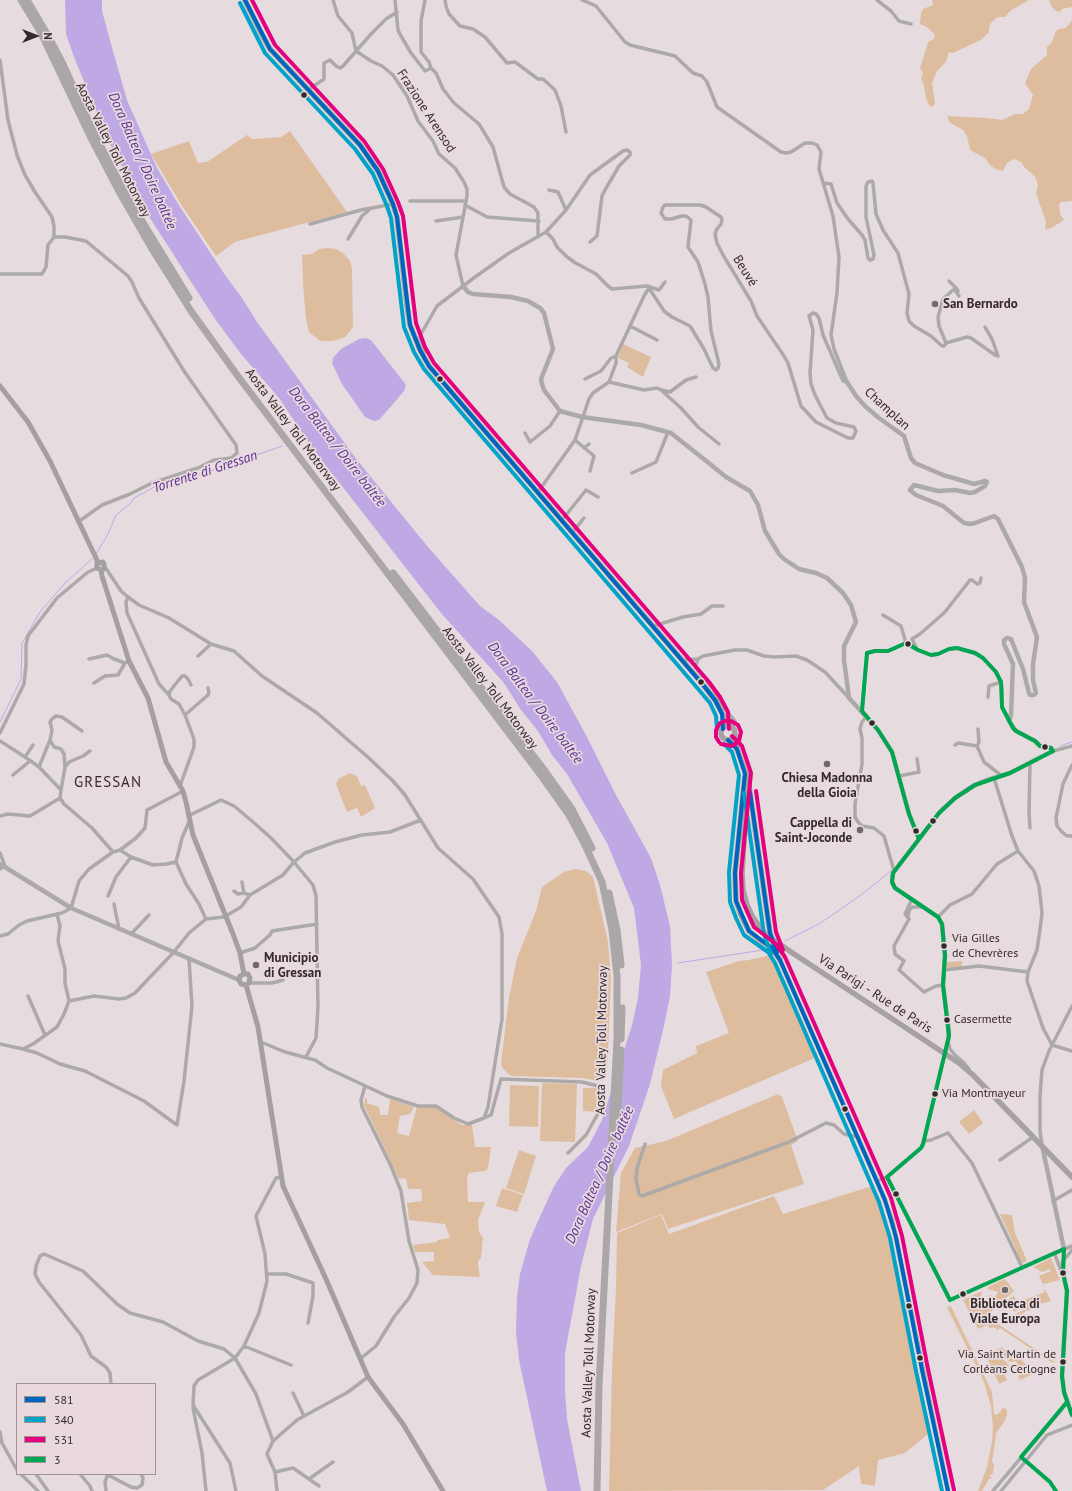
<!DOCTYPE html>
<meta charset="utf-8">
<style>
body{margin:0}
#map{position:relative;width:1072px;height:1491px;overflow:hidden;background:#e6dcdf;font-family:"PT Sans",sans-serif}
canvas{display:block}
.legend{position:absolute;left:16px;top:1383px;width:140px;height:92px;box-sizing:border-box;background:#e9d9dd;border:1px solid #9f9396;margin:0;padding:5px 7px;list-style:none;font-size:12px;color:#312b2c}
.legend li{display:flex;align-items:center;gap:8px;height:20px}
.legend b{width:20px;border:1px solid #9f9396}
.north{position:absolute;left:16px;top:16px;width:40px;height:40px;-webkit-text-stroke:3px #e9d9dd;paint-order:stroke;rotate:90deg;font-size:11px;font-weight:700;line-height:16px;text-align:center;color:#312b2c}
.north::after{content:'';display:block;margin:auto;width:14px;height:18px;background:#312b2c;clip-path:polygon(50% 0,100% 100%,50% 72%,0 100%)}
</style>
<div id="map">
<canvas width="1072" height="1491"></canvas>
<ul class="legend">
<li><b style="height:5px;background:#0065bd"></b>581</li>
<li><b style="height:5px;background:#02a3c6"></b>340</li>
<li><b style="height:5px;background:#e5007d"></b>531</li>
<li><b style="height:5px;background:#00a651"></b>3</li>
</ul>
<div class="north">N</div>
</div>
<script>
const context = document.querySelector('canvas').getContext('2d');
context.lineJoin = 'round';
function fill(path, color) { context.fillStyle = color; context.fill(path, 'evenodd'); }
const poly = rows => new Path2D(rows.map(r => 'M' + r).join(''));
function trace(path, color, width, dash) { context.strokeStyle = color; context.lineWidth = width; context.lineCap = dash ? 'butt' : 'round'; context.setLineDash(dash || []); context.stroke(path); }
function drawText(font, color, halo, rows, align = 'center') {
  context.font = font + ' "PT Sans",sans-serif'; context.lineWidth = 3.5; context.setLineDash([]); context.textBaseline = 'middle'; context.strokeStyle = halo; context.fillStyle = color; for (const [text, x, y, turn = 0] of rows) {
    context.save(); context.translate(x, y); context.rotate((+turn || 0) * Math.PI / 180); context.textAlign = isNaN(turn) ? turn : align; if (halo) context.strokeText(text, 0, 0); context.fillText(text, 0, 0); context.restore();
  }
}
fill(poly([
 [932,0,1029,0,1010,11,1005,17,998,17,995,19,990,24,989,32,981,40,953,53,949,52,946,62,937,71,932,83,935,104,932,107,929,105,926,98,924,86,921,79,923,72,920,68,928,42,934,39,935,35,927,27,920,24,921,13,923,9,933,5],
 [1049,0,1072,0,1072,7,1062,9,1060,12,1056,11,1051,6],
 [1072,20,1072,201,1061,202,1059,205,1060,214,1064,220,1053,227,1045,230,1046,222,1036,193,1038,186,1036,178,1031,173,1025,168,1021,162,1014,159,1007,163,1003,171,995,169,989,164,985,158,970,150,967,136,963,130,950,123,947,116,987,118,1002,120,1015,114,1023,114,1029,109,1033,95,1025,83,1031,69,1047,55,1047,47,1052,42,1056,31,1059,29,1066,28],
 [290,131,347,212,235,242,216,256,182,206,151,154,189,141,198,163,207,162,247,135,252,139,281,137],
 [327,248,336,249,344,254,350,261,352,269,353,327,345,337,333,341,320,341,309,332,306,319,303,284,302,255,312,254,319,249],
 [623,344,651,357,643,377,627,367,629,363,618,358],
 [350,773,357,776,361,786,365,785,375,808,361,817,357,808,347,812,336,784,338,779],
 [575,869,586,871,593,877,608,942,611,979,607,1072,606,1078,600,1081,582,1078,513,1076,508,1074,502,1067,501,1063,509,998,517,958,536,911,542,887,564,872],
 [771,955,817,1057,674,1119,661,1086,663,1070,697,1053,696,1046,729,1033,706,972,739,961,749,960],
 [962,961,962,967,947,968,947,962],
 [542,1083,577,1084,575,1142,540,1141],
 [510,1085,539,1086,538,1127,509,1126],
 [583,1088,597,1088,596,1112,583,1111],
 [778,1094,782,1097,798,1141,791,1145,804,1184,668,1229,662,1214,616,1232,621,1173,635,1148,666,1141],
 [365,1098,367,1099,367,1103,379,1107,380,1115,388,1115,390,1099,414,1107,410,1114,400,1116,397,1133,409,1136,417,1107,435,1107,462,1125,472,1125,475,1147,491,1147,488,1168,485,1171,469,1173,467,1179,468,1202,485,1202,478,1220,479,1232,483,1238,481,1258,478,1261,478,1265,480,1277,433,1275,422,1262,434,1261,434,1252,415,1252,413,1245,437,1242,437,1240,450,1238,445,1224,409,1220,407,1203,422,1201,421,1189,408,1189,406,1178,399,1179,364,1105],
 [974,1110,983,1123,969,1134,959,1122],
 [519,1150,536,1156,524,1194,506,1188],
 [872,1186,885,1219,928,1434,905,1453,878,1460,875,1486,861,1484,859,1466,823,1490,609,1491,612,1369,616,1288,617,1233,661,1215,669,1234,774,1196,783,1214],
 [502,1188,523,1195,517,1212,496,1206],
 [1000,1214,1012,1215,1015,1233,1027,1261,1023,1263,1021,1262,1016,1252,1017,1251],
 [1051,1258,1060,1280,1043,1284,1039,1276,1051,1271,1050,1269,1042,1272,1033,1267],
 [1005,1279,1014,1291,986,1316,990,1321,992,1320,1056,1363,1051,1362,1000,1328,998,1330,993,1327,990,1329,988,1325,978,1329,963,1300,980,1292,982,1292,979,1306,987,1306,990,1309,993,1303,990,1301,990,1299,988,1298,989,1295,995,1297,998,1292,988,1289,988,1287],
 [1044,1289,1045,1289,1051,1301,1040,1304,1040,1306,1026,1311,1016,1319,1014,1315,1025,1309,1022,1301,1045,1292],
 [1014,1296,1021,1308,1014,1312,1007,1300],
 [951,1306,992,1392,994,1414,996,1415,1000,1412,1003,1407,1007,1410,1007,1415,1004,1422,996,1433,995,1443,992,1462,994,1464,993,1473,990,1476,992,1478,989,1479,982,1491,978,1491,987,1467,992,1442,993,1428,991,1406,984,1382,947,1307],
 [1002,1347,1011,1356,1014,1354,1036,1373,1020,1380,1018,1376,1022,1373,1016,1361,1010,1362,1002,1355,992,1352],
 [989,1355,1002,1358,1008,1364,1009,1366,1002,1370,1007,1380,999,1384,986,1356]
]), '#debd9f');
fill(poly([
 [65,0,102,0,102,11,111,44,127,100,157,168,180,207,225,275,242,298,257,322,357,460,428,547,450,572,480,606,499,620,532,651,557,682,587,737,616,795,651,858,660,885,670,926,672,965,670,996,664,1026,650,1084,629,1146,593,1219,581,1266,575,1299,565,1353,565,1391,567,1419,581,1491,547,1491,519,1360,516,1332,517,1297,520,1274,530,1239,553,1188,566,1168,588,1147,602,1120,632,1025,638,998,641,965,634,908,607,843,567,774,552,755,538,731,521,710,504,683,441,613,313,449,279,398,241,354,215,319,148,215,108,140,74,57,66,34],
 [366,338,371,340,406,385,404,391,393,404,379,420,374,421,365,417,342,384,332,363,333,358,341,349,359,339]
]), '#bea9e5');
trace(poly([
 [296,437,303,433],
 [96,554,107,536,116,515,132,502,134,498,156,486,217,469,282,446],
 [0,722,21,679,22,643,40,612,65,583,93,558],
 [1060,746,1072,742],
 [979,781,987,778],
 [962,791,972,784],
 [939,810,947,803],
 [785,941,819,924,861,895,891,871],
 [678,963,763,950]
]), '#bea9e5', 1);
trace(poly([
 [333,0,338,16,352,33,356,51,371,61,382,66,393,75,407,96,418,121,433,141,439,154,455,168,464,182,467,189,467,196,456,255,463,286],
 [395,0,398,30,401,36,411,53,425,71,431,68,436,73,443,89,454,103,479,124,493,147,504,187,510,194,534,207,538,213,538,237],
 [425,0,421,21,421,52,429,62,431,68],
 [445,0,446,6,449,14,460,26,473,29,485,37,507,63,515,62,538,79,543,79,555,90,561,106,566,132],
 [582,0,596,6,625,42,630,45,675,56,693,73,702,76,707,82,717,107,781,152,786,153,791,152,805,143,812,143,817,145,821,152,819,169,833,216,839,257,837,293,831,335,834,349,847,382],
 [877,0,891,11,899,21,911,24],
 [0,60,8,120,17,155,25,175,35,192,52,217,54,226,54,237,48,245,46,267,42,274,0,274],
 [308,90,324,79,324,63,330,60,336,66,340,68,343,66,372,33,386,19,397,12],
 [824,183,831,184,837,203,848,219,862,235,865,240,868,258,870,260,873,259,874,255,866,217,866,186,868,182,872,181,873,183,876,214,883,230,898,253,909,294,907,313,909,321,914,326,931,336,942,346,944,346,946,343,967,337,971,338,995,355,998,356,992,339,985,327],
 [549,190,558,192,566,210],
 [410,201,466,201],
 [465,205,487,217,539,221],
 [436,221,463,217],
 [310,224,361,210,393,204],
 [546,232,553,239,557,247,566,256,574,262,596,274,608,286,612,289,647,286,659,290,665,282],
 [54,237,65,237,86,241,128,276,132,282,139,298,184,371,236,445,237,453,231,458,214,460,198,468,152,483,130,494,102,505,78,522],
 [348,239,362,216,369,210],
 [949,281,957,289,958,291],
 [630,326,657,340],
 [946,343,939,326,938,317,943,299,953,290,955,290,959,296],
 [423,355,425,351,420,337,421,334,437,306,475,277,509,253,546,232,566,210,590,175,623,151,627,150,630,152,630,155,619,166,605,190,602,196,597,236,590,242],
 [585,379,601,371,611,358,616,356],
 [609,382,644,390,657,388,661,390,681,408,698,427,719,444],
 [662,390,670,392,686,380,696,377],
 [525,433,530,442,550,426,560,411],
 [575,440,594,456,590,471],
 [584,448,589,444],
 [632,473,656,462,668,432],
 [538,492,575,440,589,399,593,393,609,382,616,363,616,356,644,296,649,288,664,311,672,317,690,326,704,349,713,368,716,370,718,368,719,364,711,331,708,297,705,284,698,262,688,247,691,220,686,216,682,216,671,219,665,219,661,213,663,207,665,205,700,205,706,207,721,217,722,220,721,224,717,229,715,234,717,243,723,255,751,301,757,316,784,356,788,363,801,406,816,422,848,438,853,438,856,431,854,427,836,423,827,418,815,395,811,384,810,373,813,330,809,316,813,313,816,314,819,318,823,335,843,381,847,382],
 [562,520,586,490,598,497],
 [572,533,584,518],
 [105,567,121,591,128,597,139,605,169,618,211,644,234,651,262,676,317,713,370,759,393,781,405,795,438,848,473,879,499,917,502,934,502,1019,488,1107,484,1118,468,1124,454,1118,436,1106,418,1106,387,1096,327,1068,315,1060,285,1052,261,1042],
 [128,597,126,602,127,613,132,624,159,684,169,695],
 [883,615,901,626,906,643],
 [653,626,683,617,701,614,712,606,723,606],
 [916,647,912,639,920,634,945,612,970,580,972,580,977,584,980,583,981,578],
 [198,656,211,644],
 [89,659,107,655,114,659,125,663,129,661],
 [698,659,696,665,696,668,713,689,725,709,735,721,732,728],
 [683,660,698,659,703,656,735,650,747,650,764,656,774,657,796,656,807,660,825,672,849,698],
 [94,683,105,676,118,675,125,663],
 [988,697,989,686,1001,682],
 [862,711,867,653,875,651,888,651,906,643,918,650,931,655,938,654,949,649,957,648,975,653,983,658,996,672,1001,682,1002,689,1002,707,1009,721],
 [185,715,208,695,209,692,208,688],
 [866,717,862,722,860,729,862,738,862,764,855,804,855,817,858,822,862,826,874,828,884,836,894,871],
 [0,733,24,684,26,665,26,645,28,636,57,598,88,572,97,568],
 [50,740,54,747,61,749,64,754,65,767,61,790],
 [0,741,25,757,33,745],
 [955,745,958,743,977,746,984,762,1002,776],
 [977,746,979,742,978,729],
 [1053,751,1072,746],
 [1030,764,1029,813,1030,828],
 [1072,765,1063,784,1056,818,1057,826,1062,832,1067,836,1072,836],
 [39,767,50,740,52,730,50,722,52,719,56,716,62,717,82,731],
 [65,767,69,762,83,756,90,751],
 [13,775,30,761],
 [899,776,919,772,917,759],
 [994,778,1012,836,1018,851,1034,871,1039,886,1042,913,1040,929,1037,950,1028,972,1027,981,1043,1028,1052,1045],
 [180,786,194,747,194,739,185,715,179,704,171,699,169,695,170,691,182,676,185,676,188,679,191,685],
 [0,816,8,814,30,816,60,798,61,790,39,767,25,757],
 [188,816,221,800,234,806,252,821,271,838,294,862,313,885,316,896,318,1007,316,1038,306,1057],
 [120,850,131,857,153,865,166,864,176,862,182,838,189,822],
 [113,852,120,850,136,838,145,828,147,810,183,791],
 [0,853,5,866,0,869],
 [176,862,186,884,199,904,206,919],
 [242,882,244,893],
 [234,891,238,894,244,893,250,895],
 [108,896,116,877,131,857],
 [912,899,905,914,909,919,894,946,895,954,904,961,899,970,924,992,936,986,943,985],
 [114,904,119,929],
 [908,917,909,911,912,907,923,907],
 [938,917,950,905,972,894,997,864,1018,851],
 [131,934,149,915],
 [0,936,8,934,19,925,27,921,62,913,71,908,79,881,89,869,113,852,92,828,64,804,60,798],
 [240,953,255,948,270,935,272,931,317,924],
 [944,970,979,966,1028,972],
 [249,983,272,983,283,980,281,971],
 [28,996,45,1035],
 [69,1001,94,996,119,999,126,998,135,993,173,953,189,933,206,919,224,917,241,907,250,895,283,875,294,862,305,853,335,842,362,835,390,832,421,820],
 [948,1041,950,1049,955,1055,964,1063,969,1069],
 [0,1044,23,1049,33,1044,57,1027,64,1014,69,1001,65,983,65,969,58,941,60,926,57,914],
 [1052,1045,1072,1051],
 [23,1049,37,1053,60,1064,85,1071,144,1101,177,1125,184,1081,192,1006,189,959],
 [484,1118,491,1115,501,1079,582,1082,602,1087,600,1110,586,1135,568,1153],
 [924,1141,931,1140,948,1133,972,1163,1022,1267],
 [645,1144,637,1168,636,1179,639,1194,642,1196,789,1142,826,1123,834,1125,844,1134,858,1137],
 [1042,1145,1040,1131,1040,1096,1042,1070,1049,1051,1072,1006],
 [1000,1160,1033,1137],
 [887,1177,950,1300,1049,1255,1072,1246],
 [877,1181,887,1177,921,1148,923,1144,945,1053],
 [1053,1201,1072,1190],
 [1056,1252,1055,1255,1062,1273],
 [1063,1261,1072,1250],
 [267,1274,286,1274,313,1283,313,1296,308,1323],
 [244,1346,291,1365],
 [360,1359,376,1346,394,1317,409,1298,417,1283,418,1270,409,1241,401,1191,391,1166,362,1107,361,1100,365,1086],
 [111,1384,110,1373,106,1367,91,1356,81,1335,39,1282,35,1274,36,1266,40,1256,44,1254,83,1271,117,1304,130,1313,163,1322,198,1341,224,1349,235,1358,198,1380,194,1386,193,1405,230,1463,236,1491],
 [293,1393,304,1416],
 [193,1408,202,1453,206,1491],
 [0,1432,2,1443,17,1470],
 [273,1441,256,1394,235,1358,244,1346,259,1313,267,1281,265,1254,256,1216,276,1178,280,1177],
 [1025,1460,1050,1482,1056,1491],
 [275,1472,293,1468,319,1486],
 [21,1474,38,1491],
 [36,1474,48,1491],
 [80,1474,90,1486,92,1491],
 [309,1479,333,1462],
 [106,1491,105,1482,107,1476,110,1476,131,1487,137,1488,142,1485,143,1478,141,1474],
 [277,1491,275,1472,267,1454,273,1441,297,1420,348,1392,368,1377],
 [993,1491,1062,1409,1067,1402],
 [1001,1491,1047,1435,1072,1425]
]), '#aca9a9', 3.5);
trace(poly([
 [463,286,468,292,473,294,511,297,528,301,540,308,544,313,553,349,541,379,542,384,544,390,560,411,582,417,641,425,671,433,710,464,726,477,750,491,758,505,765,531,779,554,784,559,799,569,816,573,827,578,843,593,851,605,856,622,844,646,844,660,849,698,878,730,892,752,909,814,919,839],
 [847,382,856,396,866,407,879,418,904,436,911,458,915,463,943,475,974,484,985,481,987,482],
 [0,864,71,908,239,980],
 [779,958,877,1181,892,1219,948,1491],
 [945,1053,948,1041,949,1032,943,985,945,956,942,924,938,917,895,888,892,882,893,873,939,813,955,798,975,785,990,779,1010,773,1053,751,1051,748,1040,746,1035,741,1016,731,1009,721,1011,715,1013,664,1004,644,1004,640,1007,638,1011,639,1023,669,1029,693,1030,695,1034,695,1036,693,1033,680,1033,664,1037,637,1024,602,1025,578,1022,567,998,519,994,516,975,523,970,524,964,523,943,506,916,495,910,490,914,485,938,491,955,490,970,493,975,492,985,486,987,482],
 [1042,1145,1064,1249],
 [1063,1261,1063,1273,1067,1291,1062,1376,1064,1392,1072,1415]
]), '#aca9a9', 4.5);
trace(poly([
 [0,386,28,422,50,461,97,560,97,568,101,570],
 [98,563,103,562,104,564,104,569,101,570,102,576,129,661,148,698,166,762,183,791,186,802,193,835,233,934,240,953,244,974,248,974,250,978,249,983,246,985],
 [244,974,240,976,239,980,241,984,246,985],
 [246,985,258,1027,283,1186,326,1279,368,1377,403,1424,443,1491]
]), '#a3a09f', 5);
trace(poly([
 [245,0,262,35,270,49,360,145,378,171,393,204,397,217,407,305,410,325,420,350,429,366,701,682,715,700,730,727],
 '721 733a7 7 0 1 1 14 0a7 7 0 1 1-14 0Z',
 [735,735,737,749,748,779,770,933,776,950],
 [745,776,735,873,736,901,741,915,749,931,761,941,772,948,780,960],
 [747,793,742,874,743,890,747,905,752,916,765,934],
 [791,952,959,1063,973,1075,1072,1177]
]), '#a6a2a3', 5.5);
trace(poly([
 [21,0,41,33,91,138,121,195,152,249,191,311,237,375,542,777,569,815,584,843,602,882,612,930,617,976,617,1039,599,1386,597,1491],
 [27,0,46,32,63,64,95,135,125,193,189,298],
 [393,573,545,771,572,809,592,848],
 [609,893,617,930,621,965],
 [621,1039,622,1008],
 [617,1127,621,1050]
]), '#aba6a8', 7);
trace(poly([
 [765,934,791,952]
]), '#a6a2a3', 5.5);
trace(poly([
 [245,0,270,49,360,145,378,171,393,204,397,217,410,325,420,350,429,366,704,686,715,700,722,714,723,729],
 [728,740,737,749,745,774,735,873,736,901,749,931,772,948,780,960,885,1200,896,1237,922,1370,948,1491],
 [750,792,770,933,777,952]
]), '#0065bd', 4);
trace(poly([
 [240,3,265,53,355,149,373,174,387,206,391,218,404,327,414,352,424,369,699,690,710,703,716,716,717,729],
 [724,744,732,752,739,775,729,872,730,902,736,918,744,935,768,952,775,963,879,1202,890,1238,916,1371,942,1491],
 [744,793,764,934,771,954]
]), '#02a3c6', 4);
trace(poly([
 [252,0,275,45,364,141,383,169,398,202,403,216,416,323,425,347,434,363,709,682,720,697,728,712,729,729],
 [732,736,742,746,751,773,741,873,742,900,754,927,776,944,785,957,891,1198,902,1236,928,1369,954,1490],
 [719,742,716,737,716,730,720,723,725,721,731,721,738,725,741,732,739,741,732,746,721,744],
 [756,791,776,932,783,950]
]), '#e5007d', 4);
trace(poly([
 [887,1177,921,1148,923,1144,949,1036,943,985,945,956,942,924,938,917,895,888,892,882,893,873,939,813,955,798,975,785,1010,773,1053,751,1051,748,1040,746,1035,741,1016,731,1013,728,1002,707,1001,682,996,672,983,658,975,653,957,648,949,649,938,654,931,655,918,650,906,643,888,651,875,651,867,653,862,711,878,730,892,752,909,814,919,839],
 [887,1177,950,1300],
 [950,1300,1064,1249,1063,1273,1067,1291,1062,1376,1064,1392,1072,1415],
 [1056,1491,1050,1482,1021,1457,1067,1402]
]), '#00a651', 4);
for (const [x, y, r, color] of [
 [304,95,3.5,"#312b2c"],
 [935,304,4,"#70696b"],
 [440,379,3.5,"#312b2c"],
 [908,644,3.5,"#312b2c"],
 [701,682,3.5,"#312b2c"],
 [872,723,3.5,"#312b2c"],
 [1045,747,3.5,"#312b2c"],
 [827,764,4,"#70696b"],
 [933,821,3.5,"#312b2c"],
 [860,830,4,"#70696b"],
 [916,831,3.5,"#312b2c"],
 [944,946,3.5,"#312b2c"],
 [256,965,4,"#70696b"],
 [947,1020,3.5,"#312b2c"],
 [935,1094,3.5,"#312b2c"],
 [845,1109,3.5,"#312b2c"],
 [896,1194,3.5,"#312b2c"],
 [1063,1273,3.5,"#312b2c"],
 [1005,1290,4,"#70696b"],
 [963,1294,3.5,"#312b2c"],
 [909,1306,3.5,"#312b2c"],
 [920,1358,3.5,"#312b2c"],
 [1063,1362,3.5,"#312b2c"]
]) { const dot = new Path2D(); dot.arc(x, y, r, 0, 2 * Math.PI); context.fillStyle = color; context.fill(dot); trace(dot, '#e9d9dd', 1.5); }
drawText('12px', '#312b2c', '#e9d9dd', [
 ["Via Gilles",952,939],
 ["de Chevrères",952,954],
 ["Casermette",954,1020],
 ["Via Montmayeur",942,1094],
 ["Via Saint Martin de",1056,1355,"right"],
 ["Corléans Cerlogne",1056,1370,"right"]
], 'left');
drawText('13px', '#312b2c', '#e9d9dd', [
 ["Frazione Arensod",426,111,57],
 ["Aosta Valley Toll Motorway",113,150,63],
 ["Beuvé",745,271,58],
 ["Champlan",887,409,42],
 ["Aosta Valley Toll Motorway",293,430,53],
 ["Aosta Valley Toll Motorway",490,688,53],
 ["Via Parigi - Rue de Paris",875,994,33],
 ["Aosta Valley Toll Motorway",602,1040,-89],
 ["Aosta Valley Toll Motorway",589,1363,-88]
]);
drawText('bold 13px', '#312b2c', '#e9d9dd', [
 ["San Bernardo",943,304],
 ["Chiesa Madonna",827,778,"center"],
 ["della Gioia",827,793,"center"],
 ["Cappella di",852,823,"right"],
 ["Saint-Joconde",852,838,"right"],
 ["Municipio",264,958],
 ["di Gressan",264,973],
 ["Biblioteca di",1005,1304,"center"],
 ["Viale Europa",1005,1319,"center"]
], 'left');
drawText('italic 14px', '#573194', '#e9d9dd', [
 ["Dora Baltea / Doire baltée",142,161,66],
 ["Dora Baltea / Doire baltée",337,447,52],
 ["Torrente di Gressan",205,472,-18],
 ["Dora Baltea / Doire baltée",535,703,53],
 ["Dora Baltea / Doire baltée",600,1175,-66]
]);
context.letterSpacing = '1px';
drawText('15px', '#312b2c', '#e9d9dd', [
 ["GRESSAN",108,783]
]);
context.letterSpacing = '0px';
</script>
